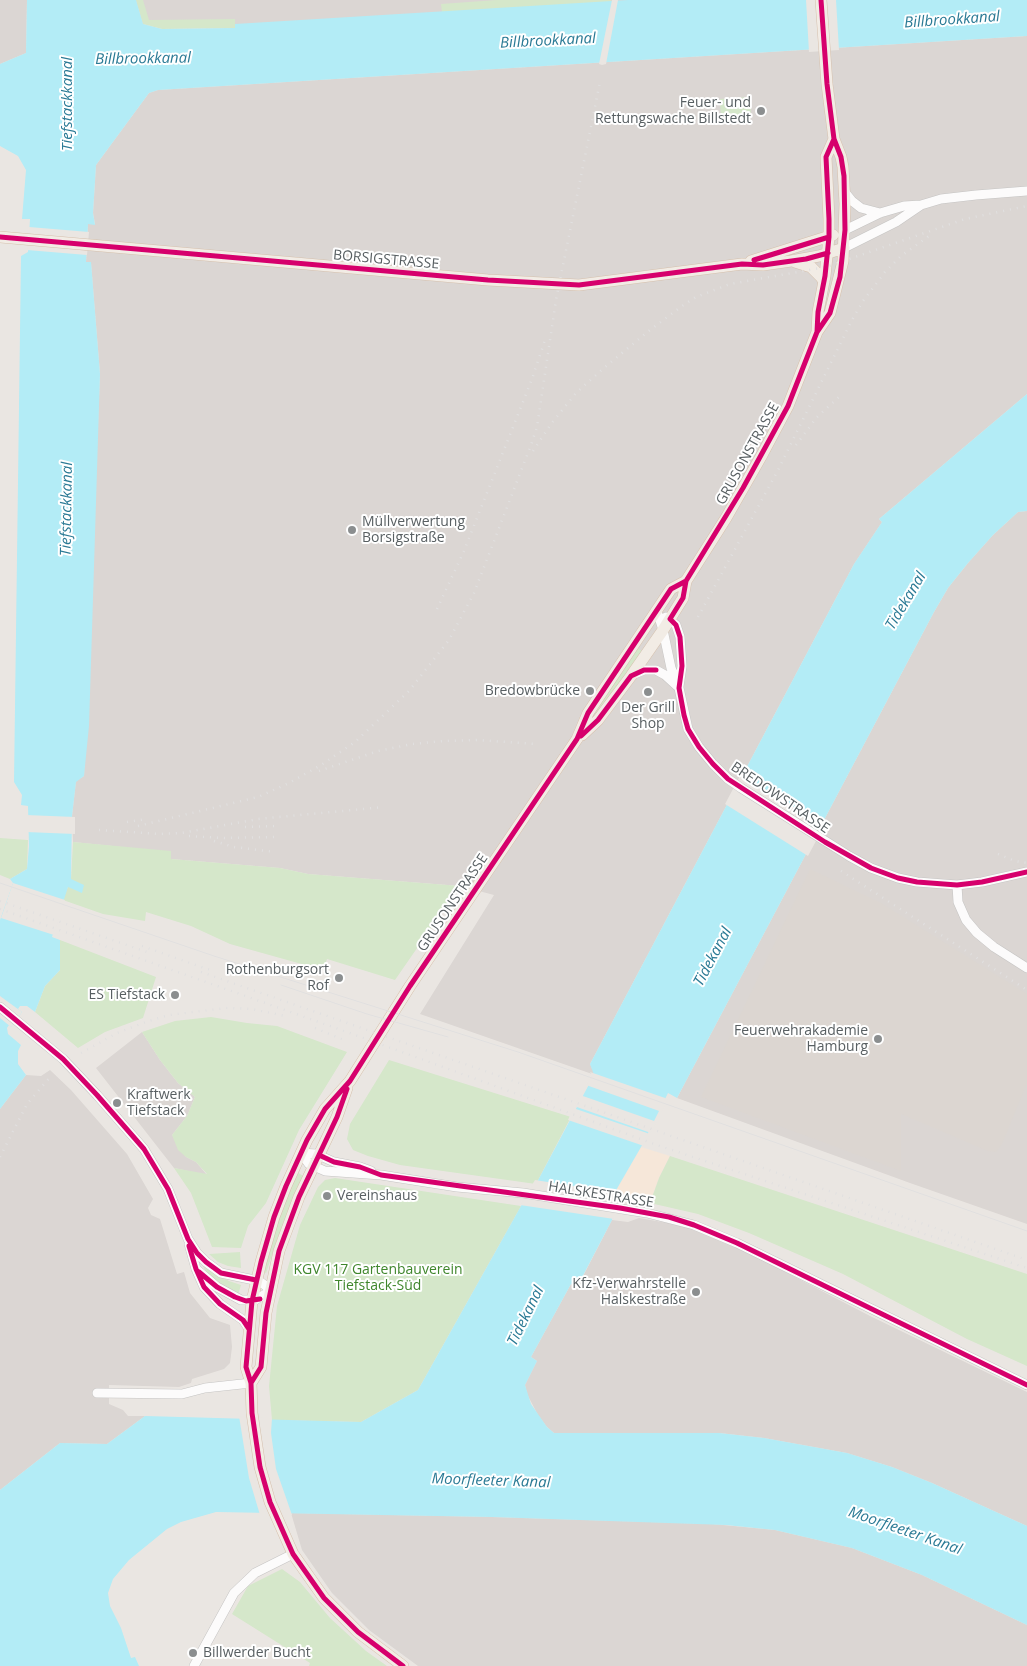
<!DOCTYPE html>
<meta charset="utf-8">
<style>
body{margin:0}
canvas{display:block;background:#eae6e2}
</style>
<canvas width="1027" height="1666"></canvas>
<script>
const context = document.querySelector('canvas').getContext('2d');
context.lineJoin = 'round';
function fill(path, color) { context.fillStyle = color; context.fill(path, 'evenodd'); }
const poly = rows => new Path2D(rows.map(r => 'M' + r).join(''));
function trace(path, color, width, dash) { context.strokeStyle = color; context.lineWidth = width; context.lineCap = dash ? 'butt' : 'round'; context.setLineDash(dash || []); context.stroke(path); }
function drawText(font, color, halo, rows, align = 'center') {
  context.font = font + ' "Open Sans",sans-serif'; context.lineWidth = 4; context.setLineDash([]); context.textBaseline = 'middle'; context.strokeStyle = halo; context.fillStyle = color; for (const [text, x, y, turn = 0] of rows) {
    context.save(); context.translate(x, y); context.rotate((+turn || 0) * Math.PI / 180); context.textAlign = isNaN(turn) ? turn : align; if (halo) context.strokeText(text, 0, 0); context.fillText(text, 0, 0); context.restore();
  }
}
fill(poly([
 [641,1147,670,1156,659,1178,650,1203,615,1192]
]), '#f6e7d9');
fill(poly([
 [0,0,27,0,26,53,0,64],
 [136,0,648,0,235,25,143,24],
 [1027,36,1027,394,879,519,882,522,854,564,590,1064,595,1075,420,1014,494,895,460,886,308,874,280,868,171,859,171,852,73,842,72,816,76,781,84,776,100,374,91,263,86,262,88,224,95,224,93,213,96,165,149,93,158,90],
 [1027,511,1027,1224,910,1183,677,1098,934,612,948,588,968,563,993,535,1018,512],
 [142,1032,160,1060,178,1083,195,1097,187,1116,172,1135,186,1157,196,1162,207,1175,174,1168,96,1068],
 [50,1070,71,1090,127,1154,153,1199,148,1208,151,1215,160,1219,177,1274,184,1272,190,1293,210,1318,230,1325,232,1347,230,1363,224,1369,192,1379,191,1383,179,1387,109,1385,109,1404,123,1410,128,1416,145,1416,107,1444,60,1443,0,1490,0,1109,26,1075,41,1076],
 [639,1218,668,1223,701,1231,739,1248,870,1316,1027,1392,1027,1526,932,1483,892,1467,847,1453,764,1438,719,1433,554,1433,547,1427,538,1415,527,1394,525,1385,537,1361,531,1357,571,1284,578,1286,612,1220,628,1222],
 [291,1513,492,1517,712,1524,775,1530,852,1548,922,1575,1027,1625,1027,1666,418,1666,369,1630,332,1593,302,1550]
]), '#dbd6d3');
fill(poly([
 [810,869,881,903,1027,994,1027,1083,1002,1144,996,1152,988,1151,901,1114,901,1171,701,1097]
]), '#dcd6d1');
fill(poly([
 [136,0,143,0,149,20,235,19,235,28,162,29,143,24],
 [497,0,611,0,612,2,442,12,441,4],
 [750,97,751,117,721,119,720,99],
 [638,648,643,652,596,714,595,712],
 [0,838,28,840,27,869,10,879,0,875],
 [73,842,171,851,171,859,280,868,308,874,460,886,395,980,327,959,323,970,230,944,191,926,146,912,145,921,103,914,63,900,71,879],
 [60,940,156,977,143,1018,105,1032,78,1048,35,1012,45,986,60,970],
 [211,1017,247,1023,277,1026,347,1052,299,1130,266,1203,248,1226,241,1248,212,1247,191,1193,174,1168,207,1174,196,1162,186,1157,178,1150,172,1135,187,1116,195,1097,178,1083,160,1060,142,1032,175,1021],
 [389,1060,571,1117,536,1184,400,1165,368,1156,353,1150,347,1139,350,1124],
 [670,1156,1027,1274,1027,1366,967,1339,843,1274,749,1233,698,1214,650,1203,659,1178],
 [297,1172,303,1176,278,1237,266,1273,263,1271,280,1216],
 [335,1178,521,1206,418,1390,361,1422,272,1420,269,1386,277,1306,300,1225,318,1187,325,1180],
 [240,1252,241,1268,228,1266,218,1262,209,1254],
 [200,1260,209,1270,229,1281,241,1285,238,1295,219,1284,206,1272],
 [282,1569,300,1582,330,1618,366,1651,387,1666,309,1666,310,1663,232,1614,248,1586]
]), '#d5e7ca');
fill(poly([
 [27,0,136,0,143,24,162,29,235,28,235,24,628,0,1027,0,1027,36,158,90,149,93,96,165,93,213,95,225,88,224,86,262,91,262,100,374,89,726,84,776,76,782,72,816,71,879,84,885,82,893,68,887,52,937,60,940,60,970,45,986,35,1012,27,1006,20,1006,18,1009,22,1012,11,1027,9,1025,7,1028,8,1034,21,1045,18,1051,18,1064,26,1075,0,1109,0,920,13,883,10,879,27,869,29,846,28,806,21,805,22,795,14,782,21,256,28,252,30,219,22,219,26,170,18,156,0,146,0,64,26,53],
 [1027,394,1027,511,1018,512,993,535,968,563,948,588,934,612,677,1098,668,1093,641,1147,615,1192,612,1220,577,1287,571,1284,531,1357,537,1361,525,1385,531,1404,547,1427,554,1433,719,1433,764,1438,847,1453,892,1467,932,1483,1027,1526,1027,1625,922,1575,852,1548,775,1530,726,1525,492,1517,216,1512,181,1522,167,1529,129,1560,113,1579,108,1593,110,1606,121,1628,131,1658,135,1657,139,1666,0,1666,0,1490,60,1443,107,1444,145,1416,361,1422,418,1390,521,1206,536,1184,594,1075,590,1064,854,564,882,522,879,519]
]), '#b3ecf6');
fill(poly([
 [612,0,618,0,606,64,602,65,599,64],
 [806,0,836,0,839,50,809,52],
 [29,227,89,232,87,255,27,250],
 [741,774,824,826,808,856,725,804],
 [26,815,75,817,75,834,26,832],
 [13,883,65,900,54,935,1,918],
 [0,996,22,1012,11,1027,0,1018],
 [590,1072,668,1099,662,1112,586,1085,592,1075],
 [580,1095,657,1122,651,1133,574,1106],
 [573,1108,650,1134,644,1146,568,1120],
 [535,1180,617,1193,616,1200,615,1200,616,1203,614,1219,520,1205],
 [239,1416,272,1418,271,1433,276,1469,292,1515,260,1515,249,1478]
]), '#eae6e2');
const minor = poly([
 [844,191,852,201,861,208,880,213],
 [845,230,880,213,904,206,921,205,941,199,976,195,1027,191],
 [844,248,896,222,921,205],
 [657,611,663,630,671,668,679,688,688,729,699,747,713,764,728,779,741,788,849,856,871,868,898,878,917,882,957,885,982,882,1027,872],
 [666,617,676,625,680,637,682,666,679,686],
 [632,675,644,670,656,670,665,675,677,686],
 [957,885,958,902,966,920,977,933,994,947,1027,968],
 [0,1007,63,1059,97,1095,144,1149,168,1189,188,1239,197,1253,206,1262,221,1273,259,1281,266,1286,269,1292,255,1300,241,1300,217,1287,196,1269],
 [301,1153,309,1164,325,1171,381,1175,457,1187,523,1193,647,1213,694,1225,737,1243,1027,1385],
 [301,1153,316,1154,334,1162,360,1167,371,1171],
 [189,1244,196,1269,204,1287,220,1304,243,1320,249,1329],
 [97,1393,182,1394,205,1388,251,1383],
 [194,1666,234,1593,255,1573,293,1554]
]);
const major = poly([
 [0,237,488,280,579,285,742,264,763,265,791,261,819,256,844,248],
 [751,261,833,235],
 [795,262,811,267,821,277,824,282],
 [817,332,818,312,825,276,829,237,829,219,826,157,834,139],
 [582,735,598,720,631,676,663,630,683,598,686,581,726,518,762,455,788,406,817,332,830,313,843,261,845,204,843,167,841,157,834,139,827,84,821,0],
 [251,1383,261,1367,266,1313,279,1251,299,1197,337,1117,347,1088],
 [403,1666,358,1632,324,1598,293,1554,270,1502,260,1467,252,1413,251,1383,246,1367,252,1301,261,1262,274,1217,286,1186,307,1140,325,1109,350,1081,410,986,577,739,588,713,671,589,686,581]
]);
trace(minor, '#c5c4c3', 10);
trace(major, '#d5c0ad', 12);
trace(minor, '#fcfbfb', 9);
trace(major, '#f2ece5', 11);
trace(poly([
 [0,883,214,956,518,1052,1027,1231],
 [281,985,367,1014,448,1037]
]), '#e1e0e0', 1);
trace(poly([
 [796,445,817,417,839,397],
 [533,451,551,424,576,393,605,367,650,330,682,306,696,297,730,284,826,267,965,219,1027,206],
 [437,609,464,551,532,379,546,337],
 [698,617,777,472,852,320,863,301,885,272,901,256,929,236],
 [319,771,378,751,412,744,444,741,477,740,537,744],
 [127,822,147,819],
 [138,826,258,797,289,783,321,765,355,742,409,691,449,640,474,593,531,445,537,427,556,300,600,82],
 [245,827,277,826],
 [99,830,160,834,181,833,258,819,384,807],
 [189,836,221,838,277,837],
 [214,841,234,847,275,852],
 [998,854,1015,861,1027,863],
 [841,871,1027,990],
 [0,901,147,952],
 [0,909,347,1032,657,1145,1027,1268],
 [142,946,210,970],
 [201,972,1027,1260],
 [315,1028,344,1040],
 [81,1053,117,1033,146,1022,169,1015,226,1008,252,1009,285,1016],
 [0,1157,27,1104,51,1076]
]), '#e1e0e0', 2.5, [1, 6]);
trace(poly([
 [821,0,827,84,834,139,841,157,844,176,845,230,840,277,830,313,817,332,788,406,743,488,686,581,683,598,670,619,676,625,680,637,682,666,679,688,684,715,688,729,699,747,713,764,728,779,825,842,871,868,898,878,917,882,957,885,982,882,1027,872],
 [0,237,488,280,579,285,742,264,763,265,806,259,828,253],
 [754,260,829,237],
 [817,332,818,312,825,276,829,237,829,219,826,157,834,139],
 [581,736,598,720,631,676,644,670,656,670],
 [0,1007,63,1059,97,1095,144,1149,168,1189,188,1239,197,1253,206,1262,221,1273,256,1280],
 [319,1155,334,1162,360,1167,381,1175,620,1208,669,1217,694,1225,737,1243,1027,1385],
 [189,1246,196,1269,204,1287,220,1304,243,1320,249,1329],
 [199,1272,217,1287,235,1297,246,1301,260,1299],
 [251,1383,261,1367,266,1313,279,1251,299,1197,337,1117,347,1089],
 [403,1666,358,1632,324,1598,293,1554,270,1502,260,1467,252,1413,251,1383,246,1367,252,1301,261,1262,274,1217,286,1186,307,1140,325,1109,350,1081,410,986,577,739,588,713,671,589,686,581]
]), '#d6006c', 5);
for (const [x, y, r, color] of [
 [761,111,5,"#8b8e8f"],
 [352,530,5,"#8b8e8f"],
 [590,691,5,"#8b8e8f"],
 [648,692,5,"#8b8e8f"],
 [339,978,5,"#8b8e8f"],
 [175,995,5,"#8b8e8f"],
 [878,1039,5,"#8b8e8f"],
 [117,1103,5,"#8b8e8f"],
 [327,1196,5,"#8b8e8f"],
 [696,1292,5,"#8b8e8f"],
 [193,1653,5,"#8b8e8f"]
]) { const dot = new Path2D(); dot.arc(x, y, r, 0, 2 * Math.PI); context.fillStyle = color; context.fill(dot); trace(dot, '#fff', 2); }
drawText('14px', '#585f62', '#fff', [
 ["Feuer- und",751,103],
 ["Rettungswache Billstedt",751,119],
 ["Müllverwertung",362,522,"left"],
 ["Borsigstraße",362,538,"left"],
 ["Bredowbrücke",580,691],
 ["Der Grill",648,708,"center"],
 ["Shop",648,724,"center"],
 ["Rothenburgsort",329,970],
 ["Rof",329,986],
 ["ES Tiefstack",165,995],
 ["Feuerwehrakademie",868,1031],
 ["Hamburg",868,1047],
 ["Kraftwerk",127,1095,"left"],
 ["Tiefstack",127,1111,"left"],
 ["Vereinshaus",337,1196,"left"],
 ["Kfz-Verwahrstelle",686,1284],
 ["Halskestraße",686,1300],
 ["Billwerder Bucht",203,1653,"left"]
], 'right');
drawText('14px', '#585f62', '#fff', [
 ["BORSIGSTRASSE",386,260,5],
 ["GRUSONSTRASSE",748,454,-61],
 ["BREDOWSTRASSE",780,798,34],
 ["GRUSONSTRASSE",453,903,-56],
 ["HALSKESTRASSE",601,1195,9]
]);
drawText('14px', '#3f862c', '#fff', [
 ["KGV 117 Gartenbauverein",378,1270],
 ["Tiefstack-Süd",378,1286]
]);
drawText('italic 15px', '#2a7a95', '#fff', [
 ["Billbrookkanal",952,20,-4],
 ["Billbrookkanal",548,41,-3],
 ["Billbrookkanal",143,59,-1],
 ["Tiefstackkanal",68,104,-90],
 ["Tiefstackkanal",67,509,-89],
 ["Tidekanal",906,601,-59],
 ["Tidekanal",713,957,-62],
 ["Tidekanal",526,1316,-64],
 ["Moorfleeter Kanal",491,1481,2],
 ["Moorfleeter Kanal",905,1531,19]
]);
</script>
